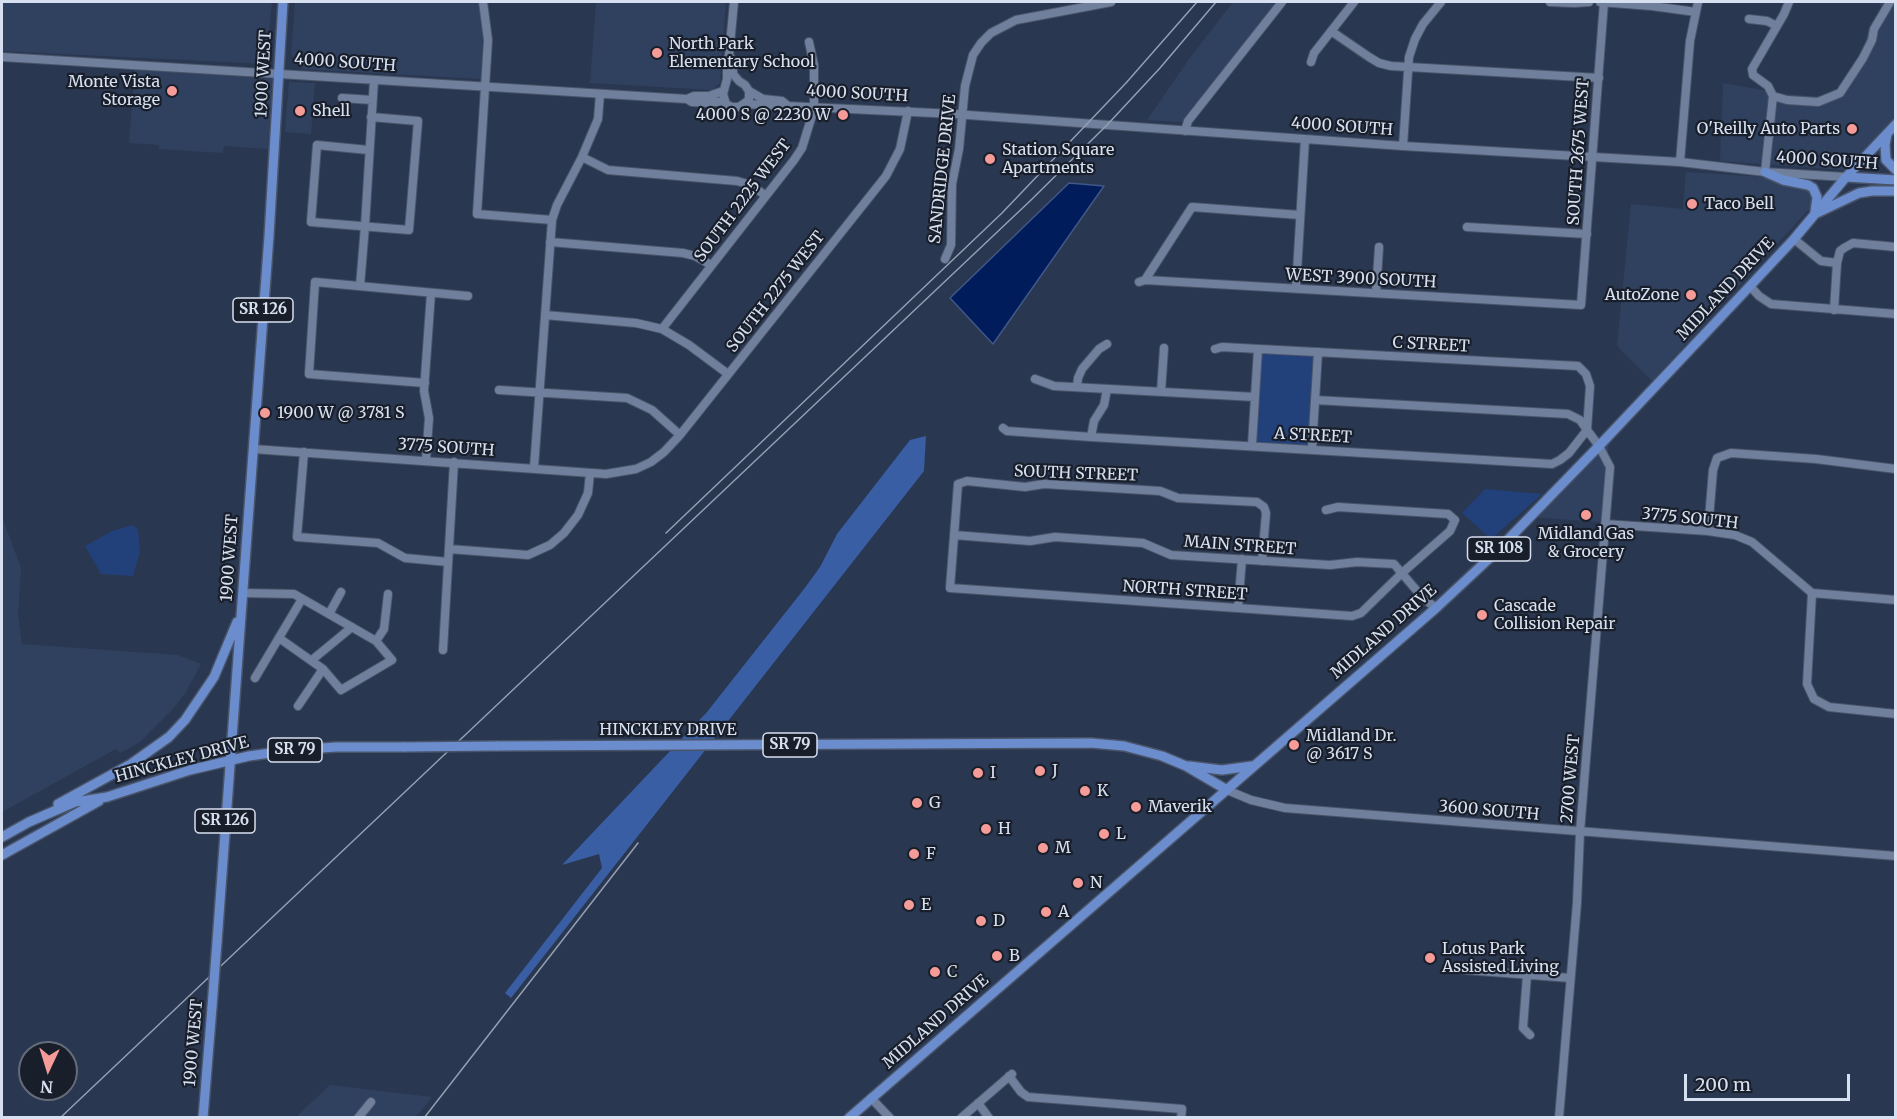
<!DOCTYPE html>
<style>
body{margin:0}
#map{position:relative;width:1897px;height:1119px;overflow:hidden;background:#2a3750;font-family:Merriweather,serif}
canvas{display:block}
.frame{position:absolute;inset:0;border:3px solid #d7e0f0;pointer-events:none}
.north{position:absolute;left:18px;top:1041px;width:60px;height:60px;box-sizing:border-box;background:#191f2a;border:2px solid #656c79;border-radius:50%;rotate:184deg;font-size:16px;font-weight:700;line-height:24px;text-align:center;color:#d7e0f0}
.north::after{content:'';display:block;margin:auto;width:21px;height:27px;background:#f59b98;clip-path:polygon(50% 0,100% 100%,50% 72%,0 100%)}
.scale{position:absolute;left:1684px;top:1074px;width:166px;height:27px;box-sizing:border-box;border:3px solid #d7e0f0;border-top:0;padding-left:8px;font-size:18px;line-height:21px;white-space:nowrap;color:#d7e0f0;-webkit-text-stroke:4px #191f2a;paint-order:stroke}
</style>
<div id="map">
<canvas width="1897" height="1119"></canvas>
<div class="frame"></div>
<div class="north">N</div>
<div class="scale">200 m</div>
</div>
<script>
const context = document.querySelector('canvas').getContext('2d');
context.lineJoin = 'round';
function fill(path, color) { context.fillStyle = color; context.fill(path, 'evenodd'); }
const poly = rows => new Path2D(rows.map(r => 'M' + r).join(''));
function trace(path, color, width, dash) { context.strokeStyle = color; context.lineWidth = width; context.lineCap = dash ? 'butt' : 'round'; context.setLineDash(dash || []); context.stroke(path); }
function drawText(font, color, halo, rows, align = 'center') {
  context.font = font + ' Merriweather,serif'; context.lineWidth = 4.5; context.setLineDash([]); context.textBaseline = 'middle'; context.strokeStyle = halo; context.fillStyle = color; for (const [text, x, y, turn = 0] of rows) {
    context.save(); context.translate(x, y); context.rotate((+turn || 0) * Math.PI / 180); context.textAlign = isNaN(turn) ? turn : align; if (halo) context.strokeText(text, 0, 0); context.fillText(text, 0, 0); context.restore();
  }
}
fill(poly([
 [2,2,272,2,266,64,2,51],
 [295,2,479,2,483,36,481,79,303,69,291,55],
 [596,2,726,2,720,83,712,90,590,83],
 [1233,2,1277,2,1183,122,1147,120,1189,59],
 [1878,2,1895,2,1895,116,1846,170,1720,161,1723,83,1785,94,1823,97,1836,90,1846,78,1865,43,1868,29,1881,7],
 [135,69,272,79,268,149,224,146,223,153,159,149,159,145,129,143],
 [289,82,315,83,311,134,285,132],
 [1686,172,1810,180,1820,197,1652,381,1617,346,1631,204,1683,209],
 [1609,441,1602,522,1530,517],
 [2,517,21,568,18,615,22,644,178,655,201,664,186,692,172,710,140,742,120,753,116,749,2,812],
 [330,1085,432,1097,416,1117,295,1118]
]), '#304160');
fill(poly([
 [1260,352,1317,355,1311,447,1254,442],
 [1485,489,1542,494,1491,539,1462,513],
 [133,525,138,530,140,552,133,576,101,574,85,546,112,531]
]), '#22407a');
fill(poly([
 [926,436,924,471,511,998,505,993,602,868,599,854,562,865,707,712,804,589,820,567,837,534,910,440]
]), '#3a5ea3');
const water = poly([
 [1069,183,1104,186,993,344,950,298,1069,183]
]);
fill(water, '#001c5a');
trace(water, '#405787', 1.5);
const minor = poly([
 [483,2,488,40,477,214,552,220],
 [1550,2,1574,3,1589,2],
 [1600,2,1652,6,1696,12],
 [1749,19,1767,21,1777,26],
 [1331,31,1369,57,1379,63,1391,66,1599,78],
 [729,55,733,61,733,74,739,81,745,85,749,91,749,100,739,107,732,107,726,104,723,94,727,79,727,60,729,55,734,2],
 [2,57,687,99,694,96,709,96,723,91],
 [1311,62,1314,53,1354,2],
 [749,91,763,99,782,101,787,105],
 [1773,96,1787,100,1818,102,1840,93,1863,58,1872,40,1874,29,1890,2],
 [1773,96,1768,86,1753,75,1752,69,1784,14,1789,2],
 [342,98,372,100],
 [687,99,692,102,709,103,724,101],
 [745,104,954,114,1403,146,1680,162,1765,172,1846,177],
 [1185,131,1188,121,1282,2],
 [1403,146,1409,57,1415,39,1423,24,1441,2],
 [368,150,317,145,311,222,409,230,418,121,371,117],
 [582,157,608,170,737,181,751,185,766,196],
 [1680,162,1690,41,1698,2],
 [1765,172,1773,96],
 [1467,227,1587,234],
 [1794,239,1821,261,1837,263],
 [550,242,683,253,695,256,711,265],
 [945,259,951,245,952,184,959,149,965,86,973,55,981,43,991,33,1016,20,1111,2],
 [1145,280,1192,207,1300,215],
 [1139,282,1145,280,1581,305,1604,2],
 [360,286,365,226,374,80],
 [1750,286,1759,296,1771,304,1896,314],
 [1296,288,1305,139],
 [1376,293,1379,247],
 [1834,310,1837,263,1840,251,1844,248,1853,243,1896,247],
 [545,315,636,323,662,329,689,345,728,374],
 [662,329,794,160,802,148,814,109,814,65,809,42],
 [1215,349,1222,347,1578,366,1586,374,1590,386,1587,430],
 [1035,379,1054,386,1255,397],
 [425,383,309,374,315,282,468,296],
 [1077,387,1078,378,1082,369,1099,349,1107,344],
 [499,390,627,398,652,410,680,435],
 [1161,392,1164,348],
 [1315,400,1568,414,1580,420,1587,430],
 [1003,428,1007,431,1091,437,1552,464,1560,460,1569,453,1587,430,1599,446,1610,467,1580,832,1577,903,1559,1118],
 [1091,437,1094,421,1104,405,1107,389],
 [1252,445,1258,349],
 [253,449,606,474,636,469,651,462,664,452,680,435,886,176,900,149,908,111],
 [1312,449,1318,352],
 [304,452,297,537,378,543,405,558,448,562],
 [426,460,429,418,424,391,431,293],
 [534,468,552,220,557,205,582,157,598,119,600,94],
 [1605,524,1708,531,1735,535,1752,542,1812,593,1896,600],
 [1708,531,1713,470,1717,458,1731,453,1816,459,1896,469],
 [954,535,1030,541,1055,537,1143,543,1171,555,1330,565,1357,562,1394,564,1423,598,1436,608],
 [449,549,528,555,550,545,564,533,578,515,588,493,590,473],
 [1262,561,1266,513,1264,507,1257,502,1178,498,1160,491,1044,484,1025,487,967,481,958,484,950,588,1352,616,1361,613,1402,573,1450,531,1455,520,1448,514,1338,507,1326,510],
 [243,593,294,594,376,641,392,660,341,690,323,669,279,638],
 [1812,593,1807,684,1814,699,1829,707,1896,714],
 [1238,608,1242,559],
 [329,614,341,592],
 [376,641,384,629,388,594],
 [443,650,454,462],
 [312,660,352,627],
 [255,678,302,599],
 [298,706,323,669],
 [1227,790,1251,800,1285,808,1896,856],
 [1466,970,1570,978],
 [1527,975,1523,1028,1530,1035],
 [1009,1076,1021,1092,1028,1097,1182,1109,1181,1118],
 [871,1098,890,1118],
 [978,1103,989,1118],
 [358,1118,371,1102],
 [961,1118,1012,1074]
]);
const major = poly([
 [1887,134,1885,145,1886,160,1896,170],
 [1765,172,1783,180,1808,185,1813,188,1817,197,1815,212],
 [1846,177,1896,180],
 [1817,213,1859,193,1872,191,1896,191],
 [496,746,1091,743,1124,746,1162,756,1186,766,1227,790],
 [1189,766,1222,770,1252,766],
 [58,804,131,764,169,737,185,720,214,677,237,622],
 [2,837,29,822,75,802,107,797,190,770,249,756,292,750,336,747,405,747],
 [2,855,99,801],
 [217,942,269,236,283,2],
 [203,1118,212,1007],
 [849,1118,1436,608,1495,553,1599,446,1750,286,1794,239,1846,177,1896,124]
]);
trace(minor, '#495469', 10);
trace(major, '#495469', 12);
trace(minor, '#70809c', 8);
trace(major, '#6b8dcd', 9);
trace(poly([
 [666,533,1002,213,1126,83,1197,2],
 [60,1118,1030,201,1107,125,1160,68,1216,2],
 [424,1118,638,843]
]), '#949fb2', 1.5);
const majorBridge = poly([
 [405,747,496,746],
 [212,1007,217,942]
]);
trace(majorBridge, '#495469', 12, []);
trace(majorBridge, '#6b8dcd', 9);
for (const [x, y, r, color] of [
 [657,53,6,"#f59b98"],
 [172,91,6,"#f59b98"],
 [300,111,6,"#f59b98"],
 [843,115,6,"#f59b98"],
 [1852,129,6,"#f59b98"],
 [990,159,6,"#f59b98"],
 [1692,204,6,"#f59b98"],
 [1691,295,6,"#f59b98"],
 [265,413,6,"#f59b98"],
 [1586,515,6,"#f59b98"],
 [1482,615,6,"#f59b98"],
 [1294,745,6,"#f59b98"],
 [1040,771,6,"#f59b98"],
 [978,773,6,"#f59b98"],
 [1085,791,6,"#f59b98"],
 [917,803,6,"#f59b98"],
 [1136,807,6,"#f59b98"],
 [986,829,6,"#f59b98"],
 [1104,834,6,"#f59b98"],
 [1043,848,6,"#f59b98"],
 [914,854,6,"#f59b98"],
 [1078,883,6,"#f59b98"],
 [909,905,6,"#f59b98"],
 [1046,912,6,"#f59b98"],
 [981,921,6,"#f59b98"],
 [997,956,6,"#f59b98"],
 [1430,958,6,"#f59b98"],
 [935,972,6,"#f59b98"]
]) { const dot = new Path2D(); dot.arc(x, y, r, 0, 2 * Math.PI); context.fillStyle = color; context.fill(dot); trace(dot, '#191f2a', 2); }
for (const [x, y, w] of [
 [263,310,60],
 [1499,549,63],
 [790,745,54],
 [295,750,54],
 [225,821,60]
]) { const box = new Path2D(); box.roundRect(x - w / 2, y - 12, w, 24, 4.5); context.fillStyle = '#191f2a'; context.fill(box); trace(box, '#d7e0f0', 1.5); }
drawText('bold 15px', '#d7e0f0', null, [
 ["SR 126",263,310],
 ["SR 108",1499,549],
 ["SR 79",790,745],
 ["SR 79",295,750],
 ["SR 126",225,821]
]);
drawText('16px', '#d7e0f0', '#191f2a', [
 ["North Park",669,44],
 ["Elementary School",669,62],
 ["Monte Vista",160,82,"right"],
 ["Storage",160,100,"right"],
 ["Shell",312,111],
 ["4000 S @ 2230 W",831,115,"right"],
 ["O'Reilly Auto Parts",1840,129,"right"],
 ["Station Square",1002,150],
 ["Apartments",1002,168],
 ["Taco Bell",1704,204],
 ["AutoZone",1679,295,"right"],
 ["1900 W @ 3781 S",277,413],
 ["Midland Gas",1586,534,"center"],
 ["& Grocery",1586,552,"center"],
 ["Cascade",1494,606],
 ["Collision Repair",1494,624],
 ["Midland Dr.",1306,736],
 ["@ 3617 S",1306,754],
 ["J",1052,771],
 ["I",990,773],
 ["K",1097,791],
 ["G",929,803],
 ["Maverik",1148,807],
 ["H",998,829],
 ["L",1116,834],
 ["M",1055,848],
 ["F",926,854],
 ["N",1090,883],
 ["E",921,905],
 ["A",1058,912],
 ["D",993,921],
 ["Lotus Park",1442,949],
 ["Assisted Living",1442,967],
 ["B",1009,956],
 ["C",947,972]
], 'left');
drawText('16px', '#d7e0f0', '#191f2a', [
 ["4000 SOUTH",345,63,4],
 ["1900 WEST",264,74,-87],
 ["4000 SOUTH",857,94,3],
 ["4000 SOUTH",1342,127,4],
 ["SOUTH 2675 WEST",1579,152,-86],
 ["4000 SOUTH",1827,161,4],
 ["SANDRIDGE DRIVE",943,169,-84],
 ["SOUTH 2225 WEST",743,201,-53],
 ["WEST 3900 SOUTH",1361,279,3],
 ["MIDLAND DRIVE",1726,289,-47],
 ["SOUTH 2275 WEST",776,292,-52],
 ["C STREET",1431,345,3],
 ["A STREET",1313,436,3],
 ["3775 SOUTH",446,448,4],
 ["SOUTH STREET",1076,474,2],
 ["3775 SOUTH",1690,519,6],
 ["MAIN STREET",1240,546,4],
 ["1900 WEST",230,558,-86],
 ["NORTH STREET",1185,591,4],
 ["MIDLAND DRIVE",1384,632,-41],
 ["HINCKLEY DRIVE",668,730],
 ["HINCKLEY DRIVE",182,760,-15],
 ["2700 WEST",1571,779,-85],
 ["3600 SOUTH",1489,811,5],
 ["MIDLAND DRIVE",936,1022,-41],
 ["1900 WEST",194,1043,-85]
]);
</script>
